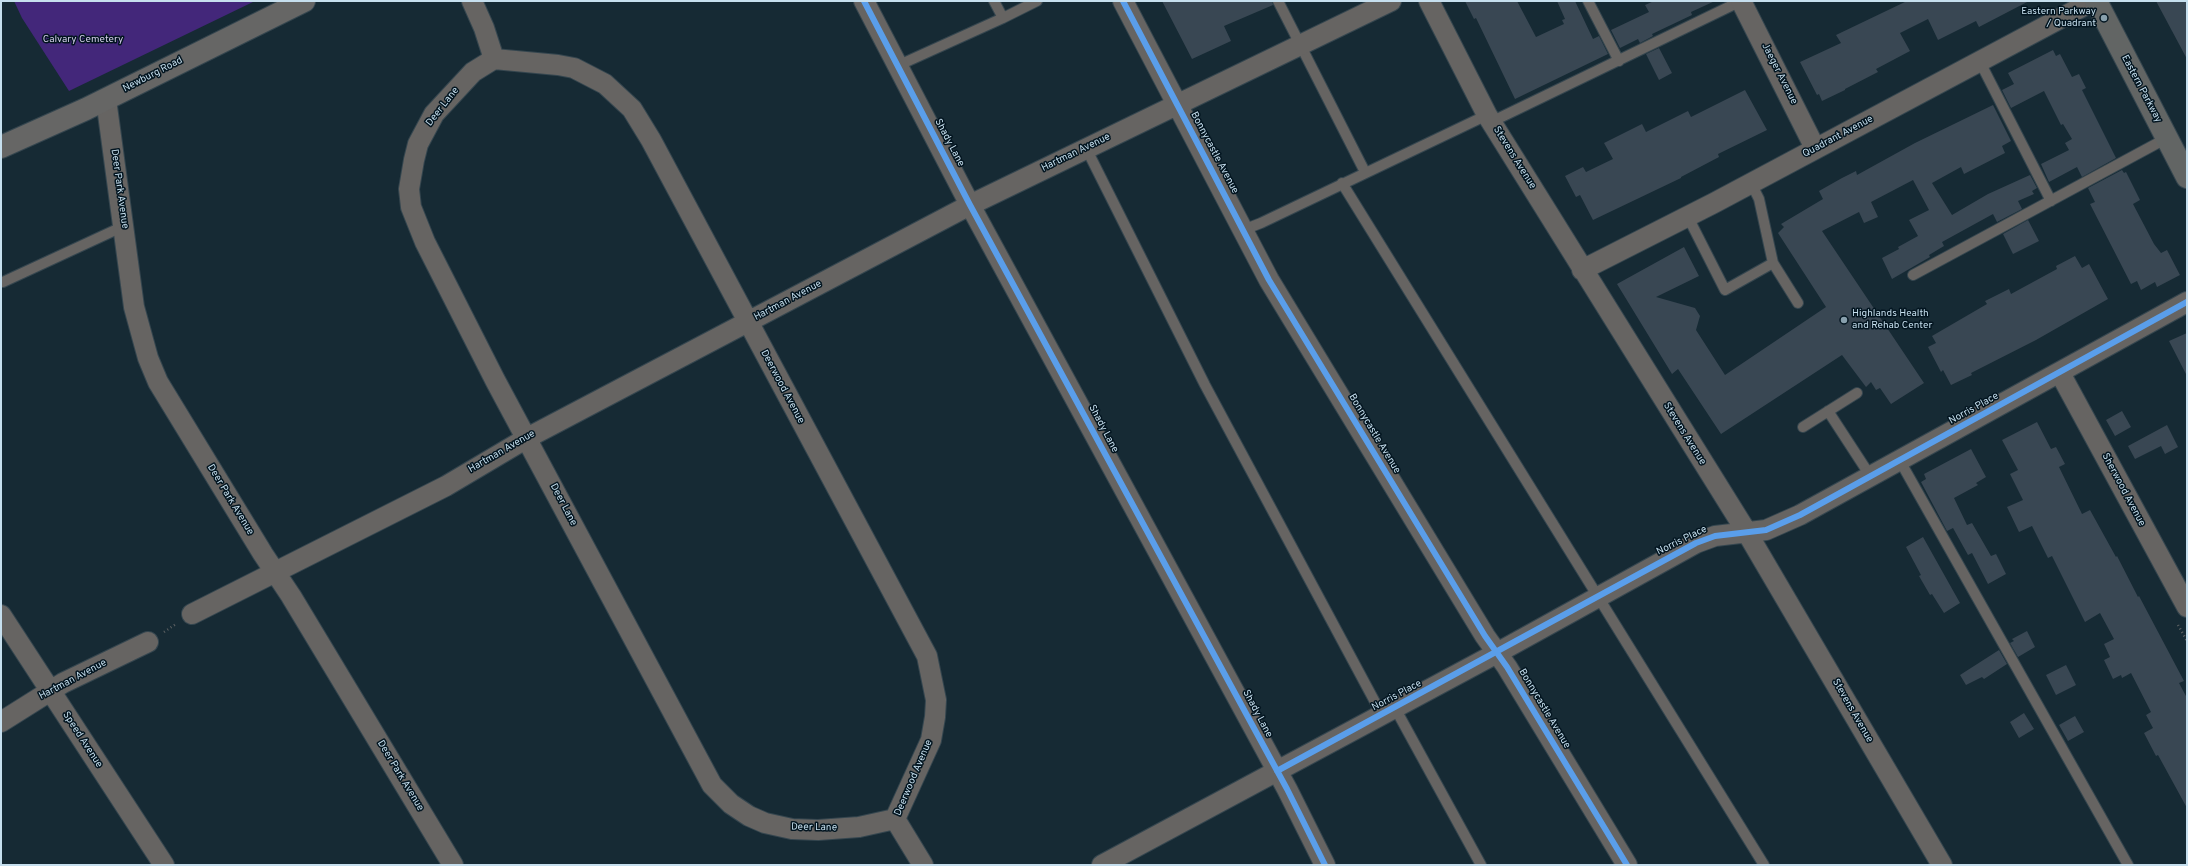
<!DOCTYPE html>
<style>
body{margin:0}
#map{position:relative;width:2188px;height:866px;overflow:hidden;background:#162a34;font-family:Overpass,sans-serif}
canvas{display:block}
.frame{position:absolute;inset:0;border:2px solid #c6dfee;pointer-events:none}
</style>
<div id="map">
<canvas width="2188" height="866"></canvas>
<div class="frame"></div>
</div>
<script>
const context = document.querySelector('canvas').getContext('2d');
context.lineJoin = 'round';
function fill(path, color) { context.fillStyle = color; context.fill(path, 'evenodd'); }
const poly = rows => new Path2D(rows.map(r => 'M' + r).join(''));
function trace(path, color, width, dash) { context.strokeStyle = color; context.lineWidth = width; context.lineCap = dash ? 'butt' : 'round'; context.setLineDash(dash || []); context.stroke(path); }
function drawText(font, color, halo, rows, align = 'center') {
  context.font = font + ' Overpass,sans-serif'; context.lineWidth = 3; context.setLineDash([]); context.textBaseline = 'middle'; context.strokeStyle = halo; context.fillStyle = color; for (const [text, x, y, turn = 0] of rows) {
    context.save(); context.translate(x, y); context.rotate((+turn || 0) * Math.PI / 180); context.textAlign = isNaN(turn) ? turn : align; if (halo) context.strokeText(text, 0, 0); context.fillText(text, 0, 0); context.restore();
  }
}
fill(poly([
 [14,1,255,1,69,91,22,18]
]), '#43277a');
fill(poly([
 [1162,1,1272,1,1273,5,1224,26,1231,41,1192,59],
 [1465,1,1517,1,1536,37,1564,24,1562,20,1565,19,1557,1,1575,1,1593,39,1599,36,1608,54,1515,99,1476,18,1474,19],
 [1654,1,1715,1,1691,12,1692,15,1652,34,1653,36,1640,43,1638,39,1620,48,1611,30,1649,12,1645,5],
 [1907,1,2029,1,1979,27,1976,21,1938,40,1928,19,1900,33,1910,51,1876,69,1878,72,1845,89,1845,90,1822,101,1819,94,1817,95,1800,62,1841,43,1836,35],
 [2156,1,2187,1,2187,59],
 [1659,48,1672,73,1659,80,1646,54],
 [2053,50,2056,56,2060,54,2072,77,2079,74,2086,88,2082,90,2116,158,2082,177,2077,167,2049,182,2041,164,2069,150,2065,143,2072,139,2063,124,2061,125,2044,91,2011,108,2002,90,2014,84,2008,73],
 [1745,90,1767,130,1718,154,1719,157,1681,177,1681,178,1593,220,1580,195,1576,197,1565,176,1583,167,1586,172,1613,159,1604,143,1642,124,1646,132,1688,111,1691,117],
 [1993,105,2011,141,2002,146,2005,153,1964,174,1961,167,1932,183,1952,215,1988,194,2030,175,2037,188,2032,191,2034,194,2018,201,2022,209,1997,222,1993,214,1942,242,1944,246,1929,255,1930,257,1892,279,1882,258,1899,249,1898,247,1918,236,1909,220,1929,210,1913,180,1871,202,1878,217,1864,223,1859,212,1822,231,1924,383,1891,404,1880,388,1876,390,1871,382,1866,387,1842,355,1721,434,1678,369,1672,374,1617,284,1684,247,1699,276,1656,297,1695,308,1700,316,1696,330,1725,375,1826,307,1778,233,1784,227,1781,224,1823,199,1819,191,1842,178,1856,171,1857,175,1915,143],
 [2122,170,2124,173,2126,172,2140,200,2133,204,2154,244,2161,253,2167,250,2180,275,2157,287,2155,282,2141,290,2137,281,2131,284,2090,204,2095,202,2088,188],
 [2028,220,2039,241,2013,254,2003,234],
 [2075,256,2082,268,2089,264,2108,299,2036,340,1971,373,1972,375,1951,385,1943,370,1941,372,1928,347,1936,343,1932,336,1987,304,1985,301,2009,289,2011,294,2057,269,2056,266],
 [2187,333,2187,376,2169,341],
 [2122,411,2131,427,2115,436,2106,420],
 [2037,422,2051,449,2056,447,2065,464,2059,467,2082,514,2090,510,2116,557,2117,556,2138,597,2139,596,2184,681,2179,683,2187,698,2187,808,2158,755,2156,756,2144,733,2153,728,2146,715,2151,712,2131,673,2122,678,2121,675,2113,679,2104,660,2110,657,2104,644,2114,639,2100,613,2085,622,2052,556,2048,558,2032,526,2019,532,2007,507,2023,500,2010,474,2018,470,2002,440],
 [2167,425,2178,447,2165,454,2161,446,2135,459,2128,446],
 [1971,449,1986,477,1976,483,1978,485,1954,498,1967,525,1972,523,1991,556,1996,554,2006,574,1988,584,1972,553,1968,555,1953,528,1947,531,1921,482,1926,479,1924,474],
 [1923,537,1960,603,1944,613,1932,594,1930,595,1919,576,1921,575,1906,547],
 [2027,631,2035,647,2018,657,2010,643,2014,641,2012,639],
 [1999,650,2007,664,1984,679,1982,677,1966,685,1960,675],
 [2066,665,2076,685,2056,695,2046,675],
 [2024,713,2034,729,2019,738,2010,722],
 [2075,716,2084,732,2068,741,2059,725]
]), '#394753');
const service = poly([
 [994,1,1003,18,1037,1],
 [1278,1,1365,172],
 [1588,1,1619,61],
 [1980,62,2051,201],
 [897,66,1003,18],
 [1491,122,1741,1],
 [1086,148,1205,385,1382,715],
 [1342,183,1764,865],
 [1751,183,1759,199,1773,263,1798,303],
 [1688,217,1725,290,1773,263],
 [1243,230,1261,223,1487,115],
 [1913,275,2167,138],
 [3,282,124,226],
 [1828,411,1871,477],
 [1803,427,1857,393],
 [1900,461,2128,865],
 [1395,708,1481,865]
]);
const minor = poly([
 [472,1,484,28,494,59],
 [864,1,970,205,1287,789,1325,865],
 [1123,1,1269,280,1485,636,1507,667,1627,865],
 [1429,1,1487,115,1746,531,1942,865],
 [1741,1,1815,148],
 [494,59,473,72,434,114,418,144,414,160,409,189,411,207,425,242,495,380,712,785,731,804,749,816,765,823,792,829,818,830,859,827,895,819],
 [494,59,558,65,574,68,605,84,632,109,651,140,927,656,936,700,935,717,931,740,895,819],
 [106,99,134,307,148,358,158,382,263,554,291,596,453,865],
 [1582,270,1714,203,2093,1],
 [2060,373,2187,607],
 [192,614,446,486,527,438,970,205,1391,1],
 [1,615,164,865],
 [1,722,63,683,148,642],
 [895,819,923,865],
 [1102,865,1497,653,1696,543,1715,536,1766,530,1800,515,2187,302]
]);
const secondary = poly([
 [1,147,86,109,304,1]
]);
const primary = poly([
 [2096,1,2187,177]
]);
trace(service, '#35464f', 12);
trace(minor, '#35464f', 22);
trace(secondary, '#35464f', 24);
trace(primary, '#35464f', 24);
trace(poly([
 [2178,625,2187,641],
 [164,632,176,624]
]), '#5d6163', 2.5, [1, 3]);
trace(service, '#666462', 10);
trace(minor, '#666462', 20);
trace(secondary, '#666665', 22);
trace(primary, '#626564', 22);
trace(poly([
 [864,1,970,205,1287,789,1325,865],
 [1123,1,1269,280,1485,636,1507,667,1627,865],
 [1277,771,1696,543,1715,536,1766,530,1800,515,2187,302]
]), '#5a9eea', 6);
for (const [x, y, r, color] of [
 [2104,18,4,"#88a0ad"],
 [1844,320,4,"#88a0ad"]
]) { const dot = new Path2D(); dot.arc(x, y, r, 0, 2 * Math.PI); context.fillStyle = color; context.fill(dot); trace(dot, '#031520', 1.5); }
drawText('10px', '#c6dfee', '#031520', [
 ["Eastern Parkway",2096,12],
 ["/ Quadrant",2096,24],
 ["Highlands Health",1852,314,"left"],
 ["and Rehab Center",1852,326,"left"]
], 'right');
drawText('10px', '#d4cee9', '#031520', [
 ["Calvary Cemetery",83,40]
]);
drawText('10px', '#c6dfee', '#031520', [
 ["Jaeger Avenue",1779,74,63],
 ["Newburg Road",153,75,-27],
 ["Eastern Parkway",2141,89,62],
 ["Deer Lane",443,107,-52],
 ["Quadrant Avenue",1838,137,-28],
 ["Shady Lane",949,143,62],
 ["Hartman Avenue",1076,153,-26],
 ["Bonnycastle Avenue",1214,153,62],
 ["Stevens Avenue",1514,158,58],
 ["Deer Park Avenue",119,189,82],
 ["Hartman Avenue",788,301,-28],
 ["Deerwood Avenue",782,387,62],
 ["Norris Place",1974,409,-29],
 ["Shady Lane",1103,429,62],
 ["Bonnycastle Avenue",1374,434,59],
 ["Stevens Avenue",1684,434,58],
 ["Hartman Avenue",502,452,-30],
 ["Sherwood Avenue",2123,490,62],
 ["Deer Park Avenue",230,500,59],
 ["Deer Lane",563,505,62],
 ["Norris Place",1682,541,-26],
 ["Hartman Avenue",73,680,-28],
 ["Norris Place",1397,696,-28],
 ["Bonnycastle Avenue",1544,709,59],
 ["Stevens Avenue",1852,711,60],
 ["Shady Lane",1257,714,62],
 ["Speed Avenue",82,740,57],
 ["Deer Park Avenue",400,776,59],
 ["Deerwood Avenue",914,778,-67],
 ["Deer Lane",814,828,1]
]);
</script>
